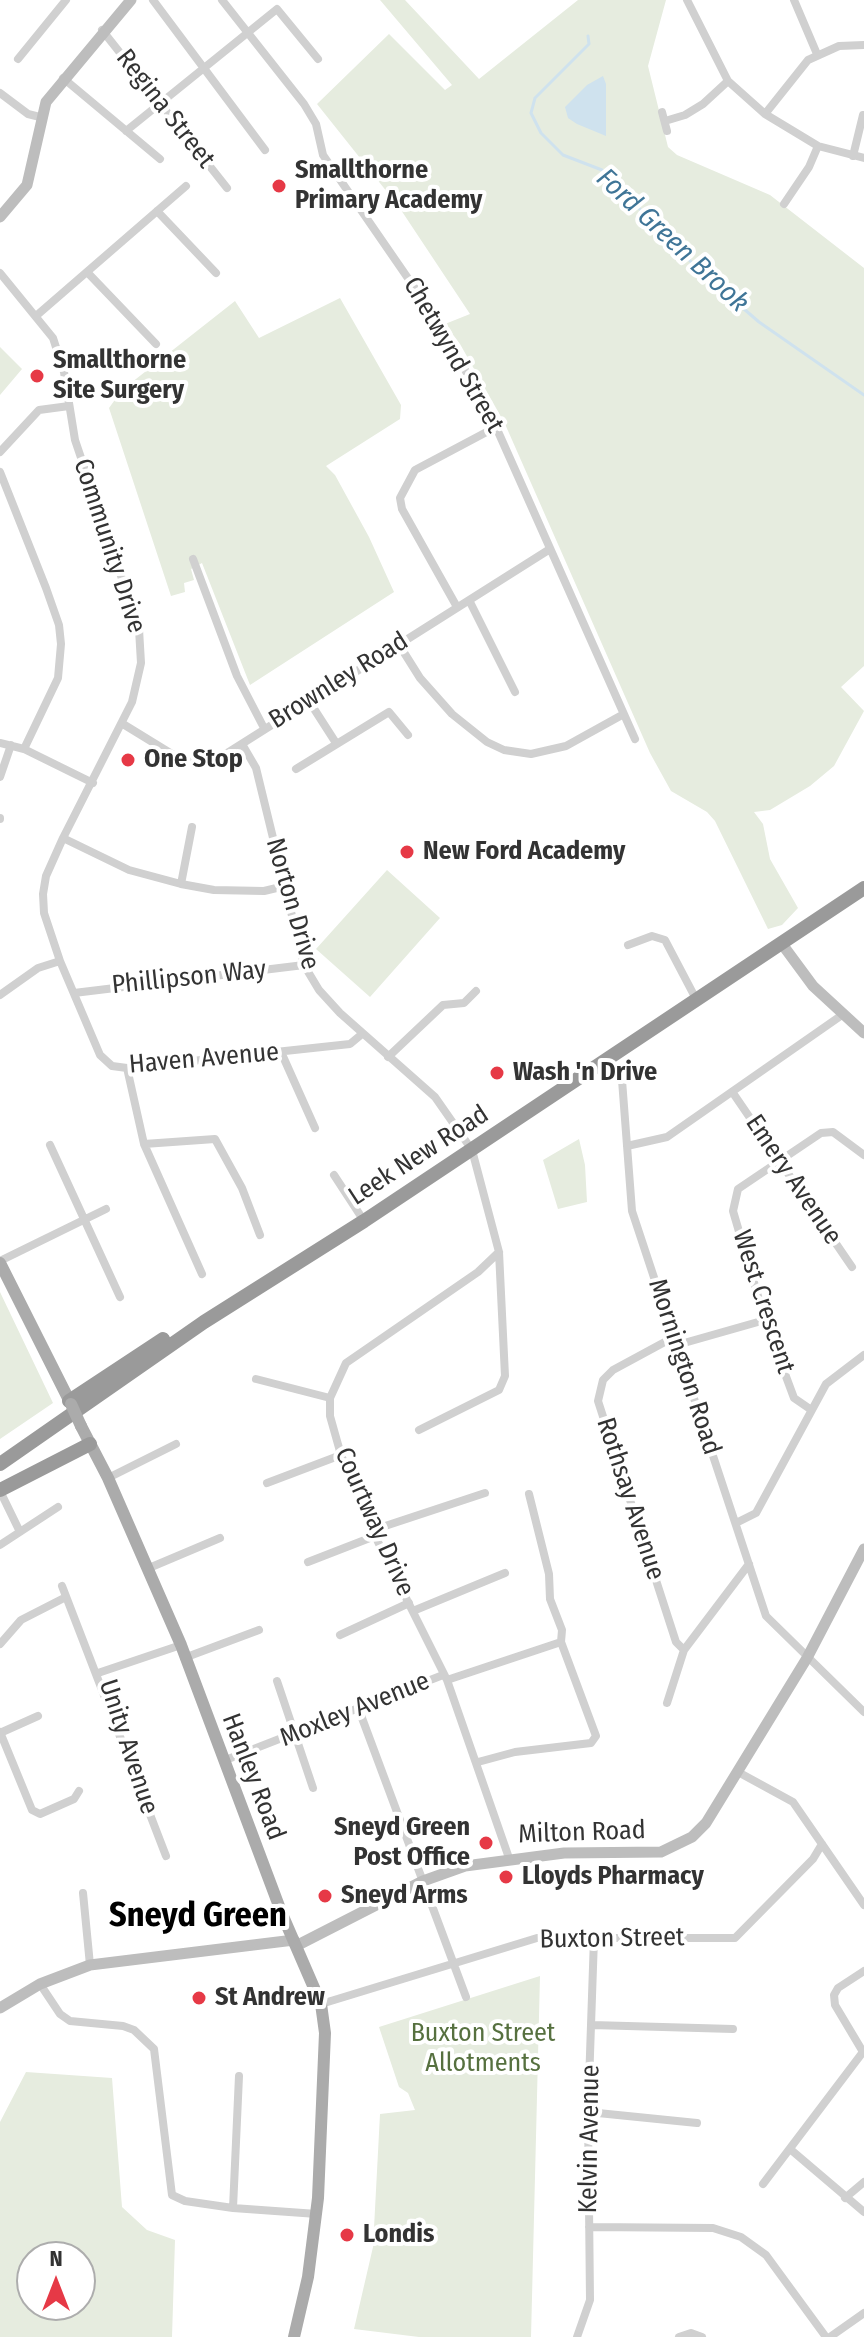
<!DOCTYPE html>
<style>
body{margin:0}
#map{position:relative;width:864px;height:2337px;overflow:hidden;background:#fff;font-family:"Fira Sans Condensed",sans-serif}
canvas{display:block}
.north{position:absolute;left:16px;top:2241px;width:80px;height:80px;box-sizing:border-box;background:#fff;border:2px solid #adadad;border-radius:50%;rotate:0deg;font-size:22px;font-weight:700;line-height:32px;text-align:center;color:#333}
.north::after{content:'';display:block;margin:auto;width:28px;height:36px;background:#e63946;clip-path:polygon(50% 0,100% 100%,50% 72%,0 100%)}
</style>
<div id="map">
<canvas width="864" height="2337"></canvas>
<div class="north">N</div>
</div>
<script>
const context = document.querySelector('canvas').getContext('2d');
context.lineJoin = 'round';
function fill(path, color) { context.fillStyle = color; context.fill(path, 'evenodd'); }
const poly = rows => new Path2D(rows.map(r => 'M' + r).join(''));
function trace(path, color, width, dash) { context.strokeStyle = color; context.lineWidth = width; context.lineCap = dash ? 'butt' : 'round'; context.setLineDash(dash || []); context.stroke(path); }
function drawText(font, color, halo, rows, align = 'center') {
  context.font = font + ' "Fira Sans Condensed",sans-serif'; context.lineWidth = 8; context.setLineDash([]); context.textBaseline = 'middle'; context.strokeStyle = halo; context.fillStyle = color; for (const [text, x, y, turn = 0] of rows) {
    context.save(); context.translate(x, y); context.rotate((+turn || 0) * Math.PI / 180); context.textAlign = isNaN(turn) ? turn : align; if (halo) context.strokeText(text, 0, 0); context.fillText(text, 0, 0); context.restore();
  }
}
fill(poly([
 [380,0,405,0,479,79,578,0,666,0,648,66,668,147,677,155,770,195,864,268,864,666,841,687,864,711,834,766,810,786,770,810,754,812,763,824,770,859,798,908,782,925,768,929,715,821,707,812,671,791,650,753,505,424,460,344,445,324,470,314,399,207,317,104,389,34,445,90,452,85],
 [340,298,401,405,400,419,326,466,335,475,369,537,394,592,250,685,202,563,191,569,194,580,184,583,185,592,171,596,109,408,122,390,235,301,259,338],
 [0,347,22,369,0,395],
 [387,870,440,918,370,997,316,949],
 [579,1139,585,1165,587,1202,558,1209,543,1160],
 [0,1292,53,1403,0,1439],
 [540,1976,531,2337,419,2337,354,2329,373,2247,380,2114,415,2110,408,2093,399,2087,379,2027],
 [26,2072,112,2078,122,2207,147,2230,175,2240,172,2337,0,2337,0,2122],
 [32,2257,80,2257,80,2305,32,2305]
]), '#e6ecdf');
fill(poly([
 [603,76,606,84,606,136,577,124,568,118,565,107,587,85]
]), '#cfe2ee');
trace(poly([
 [588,36,589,44,535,98,531,113,541,133,563,155,602,170,699,270,759,322,864,395]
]), '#cfe2ee', 3);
trace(poly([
 [153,0,265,150],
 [222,0,304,104,316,124,323,155,443,329,496,427,635,739],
 [687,0,728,81,765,114,818,146,864,158],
 [794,0,817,54],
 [102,30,227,188],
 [18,59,66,0],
 [63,78,160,159],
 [0,93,28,114,40,117],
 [662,112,667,131],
 [765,114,808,60,839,46,864,45],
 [665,121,685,115,703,104,728,81],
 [126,131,277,9,318,59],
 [853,156,863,115],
 [784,204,809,167,818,146],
 [157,211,216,273],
 [87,272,156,344],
 [0,273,53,338,64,372,75,440,139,629,141,663,132,702,63,838,46,876,43,894,44,913,60,961,100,1055,112,1066,127,1068,350,1044,362,1034],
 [36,316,186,186],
 [0,452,39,410,69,406],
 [0,472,46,588,59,625,61,644,58,678,24,749],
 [193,559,237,676,264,728],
 [469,600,515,692],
 [457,607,402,509,400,498,415,470,496,427],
 [398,643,420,678,452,714,487,742,504,750,531,754,566,746,622,715],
 [309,701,336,743],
 [123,724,180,759,202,761,221,757,550,549],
 [0,743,24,749,93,783],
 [242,744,256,768,304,965,319,990,340,1013,435,1097,472,1150,499,1252,505,1376,499,1390,419,1430],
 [296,769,389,712,408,735],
 [0,777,11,745],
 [0,818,0,819],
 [63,838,129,870,181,884,214,890,264,891,285,886],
 [181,884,192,827],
 [628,945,652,936,665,940,696,999],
 [74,993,304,965],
 [0,995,38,968,60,961],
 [281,1052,315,1128],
 [388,1057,443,1005,464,1003,476,991],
 [609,1059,622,1080,632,1211,766,1616,864,1712],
 [127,1068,144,1144,202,1274],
 [733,1093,852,1267],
 [144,1144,215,1139,242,1188,260,1235],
 [50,1145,120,1297],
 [627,1146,667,1137,842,1015],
 [334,1175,364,1221],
 [499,1252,478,1272,346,1363,330,1398,330,1416,341,1455,378,1542,447,1680,509,1858],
 [0,1261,106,1209],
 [674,1337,613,1370,603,1380,598,1401,676,1642,684,1650],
 [677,1345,765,1320],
 [256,1379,330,1398],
 [810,1409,794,1398,765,1320,733,1211,738,1189,821,1133,833,1132,864,1155],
 [108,1478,176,1444],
 [267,1483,341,1455],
 [0,1491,20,1532],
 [736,1523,756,1513,826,1384,864,1355],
 [373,1530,485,1493],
 [0,1545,58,1507],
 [308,1562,375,1536],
 [149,1568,220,1538],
 [62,1586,166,1856],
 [413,1611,505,1573],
 [340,1635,409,1603],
 [0,1644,21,1620,66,1597],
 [184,1658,259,1630],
 [98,1673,181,1645],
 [447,1680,561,1642],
 [277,1681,313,1788],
 [667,1703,684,1650,749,1564],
 [359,1710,466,1997],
 [0,1732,32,1810,40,1814,74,1799,79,1791],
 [0,1733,38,1716],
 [223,1761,443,1675],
 [478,1762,515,1752,591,1743,596,1736,561,1642,562,1630,550,1599,549,1574,529,1494],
 [738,1772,793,1802,864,1905],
 [83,1893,90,1965],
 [40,1984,60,2014,70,2021,123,2026,134,2030,154,2049,172,2195,185,2201,233,2208,317,2214],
 [321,2004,537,1938,735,1938,813,1859,822,1844],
 [592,2025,733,2029],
 [588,2112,697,2123],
 [790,2149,864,2212],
 [763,2184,863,2052,835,2005,834,1995,838,1988,864,1971],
 [845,2198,864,2182],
 [233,2208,239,2076],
 [589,2227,713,2228,741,2237,766,2255,826,2337],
 [577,2337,590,2300,588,2112,594,1938],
 [679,2337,691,2333,702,2337],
 [830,2337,864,2313]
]), '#d0d0d0', 8);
trace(poly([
 [0,217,27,185,46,102,131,0],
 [782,944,813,986,864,1033],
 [296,1946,423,1881,465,1866,564,1853,661,1852,692,1837,706,1823,807,1658,864,1549],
 [0,2008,40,1984,90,1965,294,1940]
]), '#bdbdbd', 11);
trace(poly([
 [0,1263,71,1404],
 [81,1426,108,1478,181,1645,282,1914,321,2004,325,2033,318,2198,308,2277,294,2337]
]), '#ababab', 12);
trace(poly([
 [69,1401,163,1339],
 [0,1464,204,1322,364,1221,864,888],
 [0,1490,90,1444]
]), '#9a9a9a', 14);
trace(poly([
 [71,1404,81,1426]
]), '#ababab', 12);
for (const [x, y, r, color] of [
 [279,186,8,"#e63946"],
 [37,376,8,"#e63946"],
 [128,760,8,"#e63946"],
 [407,852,8,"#e63946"],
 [497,1073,8,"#e63946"],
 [486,1843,8,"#e63946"],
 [506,1877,8,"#e63946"],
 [325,1896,8,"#e63946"],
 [199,1998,8,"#e63946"],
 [347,2235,8,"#e63946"]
]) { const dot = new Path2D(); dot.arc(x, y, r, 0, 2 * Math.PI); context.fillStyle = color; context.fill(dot); trace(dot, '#fff', 3); }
drawText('26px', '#333', '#fff', [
 ["Regina Street",165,109,52],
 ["Chetwynd Street",453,355,60],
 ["Community Drive",109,546,72],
 ["Brownley Road",339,681,-32],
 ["Norton Drive",292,904,74],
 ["Phillipson Way",189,978,-6],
 ["Haven Avenue",204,1059,-5],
 ["Leek New Road",419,1156,-33],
 ["Emery Avenue",793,1180,56],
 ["West Crescent",763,1302,72],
 ["Mornington Road",684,1367,72],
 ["Rothsay Avenue",630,1499,72],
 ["Courtway Drive",374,1522,66],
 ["Moxley Avenue",355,1710,-22],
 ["Unity Avenue",128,1747,72],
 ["Hanley Road",253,1777,69],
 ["Milton Road",582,1833,-2],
 ["Buxton Street",612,1939,-1],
 ["Kelvin Avenue",590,2139,-89]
]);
drawText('bold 26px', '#333', '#fff', [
 ["Smallthorne",295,171],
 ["Primary Academy",295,201],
 ["Smallthorne",53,361],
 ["Site Surgery",53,391],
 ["One Stop",144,760],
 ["New Ford Academy",423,852],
 ["Wash 'n Drive",513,1073],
 ["Sneyd Green",470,1828,"right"],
 ["Post Office",470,1858,"right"],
 ["Lloyds Pharmacy",522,1877],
 ["Sneyd Arms",341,1896],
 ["St Andrew",215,1998],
 ["Londis",363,2235]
], 'left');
drawText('26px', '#56703f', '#fff', [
 ["Buxton Street",483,2034],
 ["Allotments",483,2064]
]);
drawText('italic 28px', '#3f7597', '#fff', [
 ["Ford Green Brook",672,241,43]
]);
drawText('bold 34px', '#000', '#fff', [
 ["Sneyd Green",198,1917]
]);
</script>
